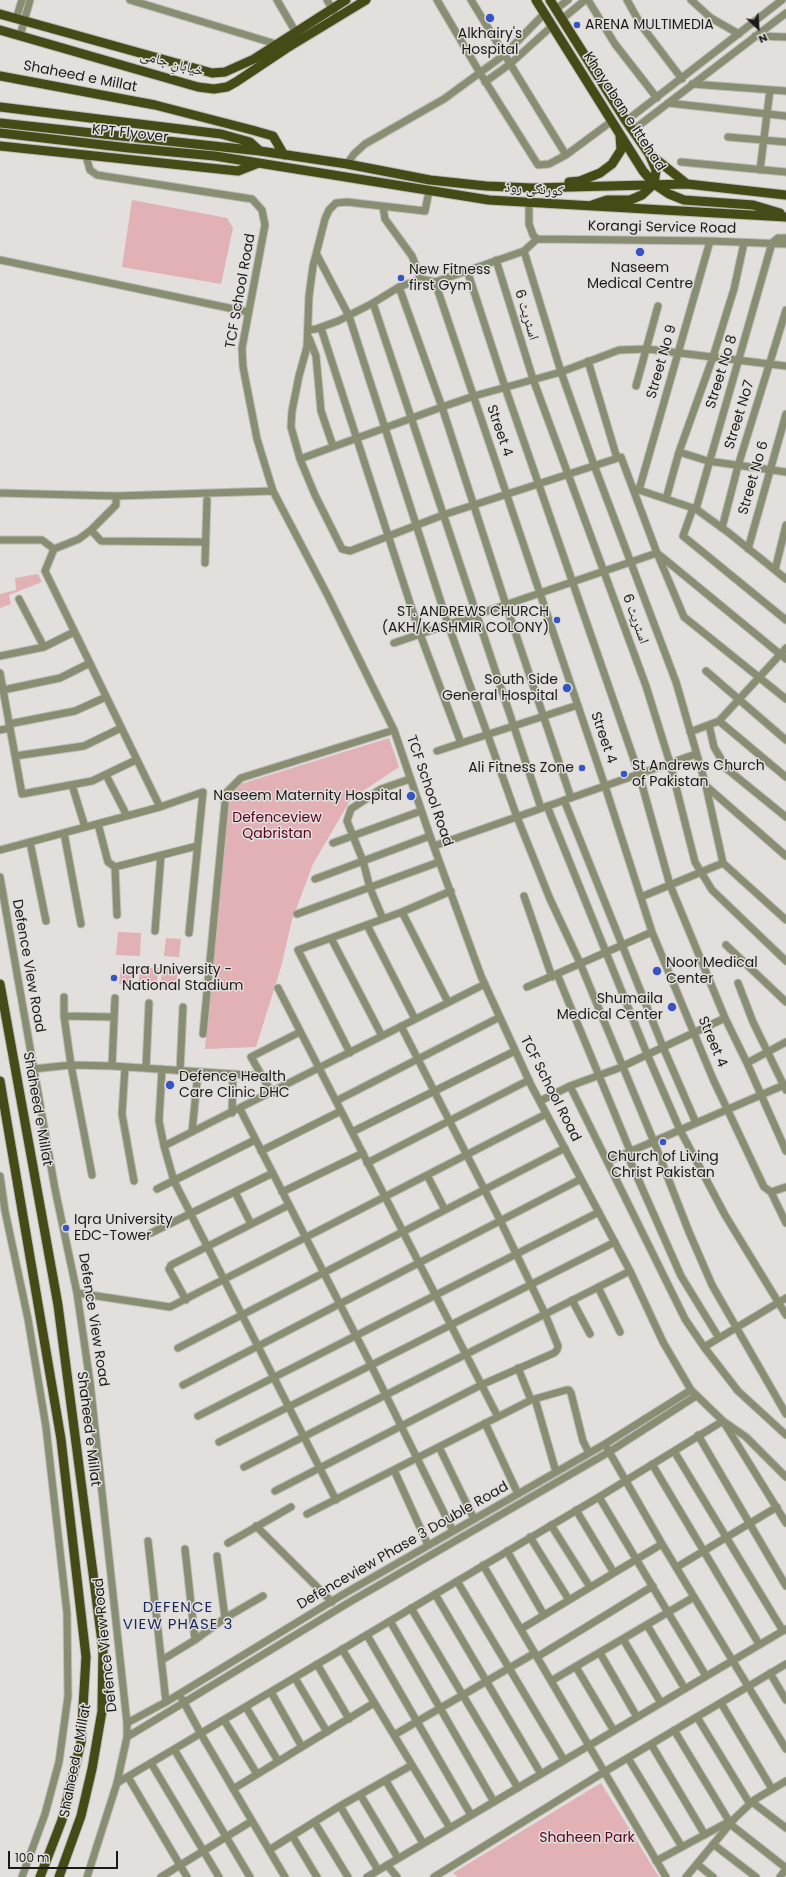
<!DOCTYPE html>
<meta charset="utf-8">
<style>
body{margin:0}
#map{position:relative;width:786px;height:1877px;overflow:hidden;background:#e2dfdc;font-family:Poppins,sans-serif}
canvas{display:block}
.north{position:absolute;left:738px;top:8px;width:40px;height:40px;-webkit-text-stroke:3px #e2dfdc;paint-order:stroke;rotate:155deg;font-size:11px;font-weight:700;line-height:16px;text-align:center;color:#1b1a19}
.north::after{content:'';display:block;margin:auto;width:14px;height:18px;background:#1b1a19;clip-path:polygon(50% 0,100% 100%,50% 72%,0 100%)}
.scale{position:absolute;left:8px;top:1851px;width:110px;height:18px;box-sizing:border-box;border:2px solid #1b1a19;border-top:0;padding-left:5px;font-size:12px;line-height:14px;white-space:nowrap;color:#1b1a19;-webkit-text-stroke:3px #e2dfdc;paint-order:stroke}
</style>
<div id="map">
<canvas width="786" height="1877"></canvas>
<div class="north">N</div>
<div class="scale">100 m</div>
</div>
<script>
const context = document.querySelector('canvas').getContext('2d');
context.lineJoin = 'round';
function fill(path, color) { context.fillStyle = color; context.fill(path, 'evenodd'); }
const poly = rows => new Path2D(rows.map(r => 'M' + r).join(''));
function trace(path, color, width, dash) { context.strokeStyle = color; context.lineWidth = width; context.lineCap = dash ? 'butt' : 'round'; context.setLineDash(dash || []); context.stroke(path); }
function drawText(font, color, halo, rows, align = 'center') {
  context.font = font + ' Poppins,"Noto Naskh Arabic",sans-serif'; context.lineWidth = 3; context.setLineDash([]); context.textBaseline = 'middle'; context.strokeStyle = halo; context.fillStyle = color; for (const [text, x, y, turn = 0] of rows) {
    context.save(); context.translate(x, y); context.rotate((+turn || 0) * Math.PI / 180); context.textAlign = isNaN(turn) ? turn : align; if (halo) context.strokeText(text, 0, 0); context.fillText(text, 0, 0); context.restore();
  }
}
fill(poly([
 [132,200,227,218,233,228,221,284,122,267],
 [38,574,42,582,9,595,11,604,0,608,0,594,16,590,15,578],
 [389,738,399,767,351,799,313,864,292,920,281,967,256,1047,205,1049,229,794,234,786],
 [118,932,141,933,140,956,116,955],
 [166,938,181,939,179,957,164,956],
 [163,966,178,967,176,987,160,986],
 [121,967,134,967,132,985,119,984],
 [144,968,159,968,156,986,138,985,140,973],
 [601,1783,659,1877,458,1877,453,1873]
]), '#e1b1b6');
const minor = poly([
 [130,0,276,44],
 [277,0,298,36],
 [327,0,334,12],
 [437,0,480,73,538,165,549,164,566,155,612,121],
 [471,0,566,155],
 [588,0,615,44,657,98],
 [627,0,641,25,682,79],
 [691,0,711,18,739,34],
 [556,9,568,0],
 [16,19,22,0],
 [562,19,585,0],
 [20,36,30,0],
 [755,36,786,37],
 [485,82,510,64,552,26],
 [692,84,786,91],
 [668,103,786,116],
 [626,121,782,0],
 [633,130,786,13],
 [728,137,786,142],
 [86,156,90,170,97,175,252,199,262,210,265,225,242,348,243,367,257,439,273,491,328,596,394,730,430,836,481,976,531,1085,630,1271,663,1342,691,1390,723,1421,786,1523],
 [681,162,786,172],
 [347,164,354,154,365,144,444,99,504,55,544,14],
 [760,170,770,90],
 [429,191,425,211,347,202,336,203,329,210,325,219,313,266,309,296,307,347,299,376,292,411,291,427,300,459,315,495,342,549,350,551,443,515,621,457,657,553,684,617,786,699],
 [529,204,529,224,533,235,537,239],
 [383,207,385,219,412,256,421,279],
 [524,251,561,372,594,465,676,682,706,786,723,863,786,920],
 [317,255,349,316,448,624,517,817,550,899,580,963,654,1142,689,1232,712,1285,786,1414],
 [0,260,248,312],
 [496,260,533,379,646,686,670,763,695,862,712,890,786,961],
 [467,270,505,387,639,774,670,885,725,1018,747,1063,786,1151],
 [435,282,605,786,652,932,713,1079,764,1187,771,1192],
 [399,287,442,407,506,605,571,798],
 [373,303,541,808],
 [321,328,420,634,461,743],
 [308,330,316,329,338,321,373,303,399,287,421,279,435,282,524,251,537,239,710,241,786,244],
 [309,338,316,356,321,411,333,446],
 [588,361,617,458],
 [636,386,658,306],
 [679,452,708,461,786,472],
 [300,459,442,407,474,396,561,372,619,350,647,349,786,366],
 [636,489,696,509,729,533,786,579],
 [639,490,710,241],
 [0,493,116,496,273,491],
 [116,496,116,505,91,530,79,539,54,549,45,571,160,807,203,792,189,933],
 [666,499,679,452,713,357,734,289,744,243],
 [693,508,683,536,786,620],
 [696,509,772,243,778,238,786,238],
 [722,528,738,466,786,310],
 [91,530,101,541,202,542],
 [0,540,42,540,54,549],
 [748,549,786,414],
 [205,563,207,500],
 [775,570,786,525],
 [19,599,44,647],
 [394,643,657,553,786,659],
 [0,656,44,647,74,632],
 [706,671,786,740],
 [0,673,22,794,92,781,136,760],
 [3,690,60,678,90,663],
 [719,721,786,777],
 [9,724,75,711,106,697],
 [709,725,714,747,727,769,786,817],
 [0,730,10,728],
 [690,732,719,721,786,648],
 [437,751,578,705],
 [15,756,84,746,121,728],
 [106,775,127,816],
 [72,785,85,827],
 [706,786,786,856],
 [564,800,663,1047,696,1123],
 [547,806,647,1054,680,1130,725,1215,786,1315],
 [98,824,108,862,115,867,117,915],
 [64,833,81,924],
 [30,842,46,921],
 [333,843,421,811],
 [434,846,696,754],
 [0,850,160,807],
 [115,867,197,846],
 [0,877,55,1189,77,1293,90,1382,127,1723,127,1737,117,1783,87,1877],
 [315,879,430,836],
 [524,896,552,977],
 [641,897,723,863],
 [402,912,448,1002],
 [297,914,439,862],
 [383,919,370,888,363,861,347,821,351,809,381,789,410,779],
 [367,925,415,1019],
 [155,931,161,855],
 [331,938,382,1036],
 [726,945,786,1002],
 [557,974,631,1153],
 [738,983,753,1022,786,1090],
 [527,987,652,932],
 [278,988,498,1417],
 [64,997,64,1016,71,1065,92,1175],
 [64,1016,114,1017],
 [203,1034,226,793,241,778,394,730],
 [350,1053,298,950,402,912,451,891],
 [747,1063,786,1042],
 [112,1066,115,998],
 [125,1067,122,1114,134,1181],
 [146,1068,149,1003],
 [33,1069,71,1065,112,1066,263,1076],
 [162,1069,159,1121,164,1146,174,1181,336,1500],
 [180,1071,183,1007],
 [570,1086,685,1319,704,1347,786,1298],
 [272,1093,251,1057,300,1032],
 [336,1101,500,1017],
 [540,1101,570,1086,619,1068,725,1018],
 [240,1109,371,1365,453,1531],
 [232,1113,233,1075],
 [192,1132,198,1072],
 [352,1132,515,1051],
 [164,1146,485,984],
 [261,1151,341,1111],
 [627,1154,681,1276,719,1338],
 [613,1159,784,1085],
 [367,1163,529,1080],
 [427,1175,445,1210],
 [0,1176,5,1211,28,1319,46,1427,67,1613,68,1696,59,1762,45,1814,22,1877],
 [157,1189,255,1140],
 [235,1192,251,1224],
 [282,1192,363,1153],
 [771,1192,786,1223],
 [771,1192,786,1187],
 [151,1233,273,1173],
 [598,1287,620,1332],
 [77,1293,170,1307,546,1114],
 [186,1300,169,1269,171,1265,289,1205],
 [572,1300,590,1334],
 [704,1347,738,1391,786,1435],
 [178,1348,565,1148],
 [518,1368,531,1400],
 [183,1385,581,1179],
 [535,1399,556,1472],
 [198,1416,599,1212],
 [485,1423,518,1494],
 [698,1435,786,1586],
 [219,1442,615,1242],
 [439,1447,474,1519],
 [607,1448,662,1544,786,1749],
 [674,1451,783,1631],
 [652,1464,759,1644],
 [244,1467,630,1271],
 [394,1470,428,1545],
 [275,1491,481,1385,554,1353,557,1350,558,1346,545,1314,500,1220,401,1026],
 [599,1497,706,1676],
 [576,1510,614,1573],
 [307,1514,531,1400,566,1390,569,1390,571,1393,583,1441,589,1453],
 [551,1525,590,1587],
 [256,1526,332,1602],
 [530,1537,569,1600],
 [148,1541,166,1702],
 [228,1543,291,1507],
 [507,1551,544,1615],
 [217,1556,225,1618],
 [483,1565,666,1877],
 [677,1567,777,1507],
 [457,1581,564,1760],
 [435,1594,541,1774],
 [411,1608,518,1788],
 [390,1621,494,1802],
 [647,1625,685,1689],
 [521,1629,662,1544],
 [367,1635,471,1815],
 [623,1639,661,1703],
 [195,1640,225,1618,263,1596],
 [342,1649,450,1828],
 [600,1653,637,1717],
 [537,1657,653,1586],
 [162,1660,195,1640,185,1549],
 [317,1664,349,1719],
 [576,1667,614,1731],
 [770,1673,786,1700],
 [295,1678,327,1732],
 [551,1681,694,1597],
 [271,1692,302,1747],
 [182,1699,201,1734,285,1877],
 [721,1703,772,1789],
 [246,1707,278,1761],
 [697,1717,750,1804],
 [224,1720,257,1774],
 [127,1723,166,1702,342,1595,605,1444,691,1390],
 [674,1730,729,1821],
 [394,1735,535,1653],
 [127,1737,348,1603,609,1452,696,1396],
 [651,1744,705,1835],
 [174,1749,250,1877],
 [628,1758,682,1847],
 [151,1763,219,1877],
 [128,1777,187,1877],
 [386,1781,423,1843],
 [117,1783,599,1497,723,1421,746,1437,786,1477],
 [233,1789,374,1703],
 [361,1796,398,1858],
 [752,1802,786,1828],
 [340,1806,378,1870],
 [315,1823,348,1877],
 [730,1824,786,1868],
 [293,1837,317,1877],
 [713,1844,756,1877],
 [269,1850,340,1806,412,1765],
 [656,1861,732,1820],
 [697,1864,713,1877],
 [387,1865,397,1877],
 [161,1877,252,1821],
 [367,1877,786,1629],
 [434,1877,604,1772,786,1664],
 [686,1877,735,1818,754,1800,786,1781],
 [780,1877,786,1869]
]);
const major = poly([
 [536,0,643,171,654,184,669,194,684,200,753,205,780,213],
 [550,0,626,121,649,154,656,170,654,184,642,195,630,200,607,200,592,205],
 [0,14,212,73,225,72,254,59,346,0],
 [0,30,198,87,214,89,227,87,236,82,287,48,366,0],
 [0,76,155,105,252,130,273,136,284,155],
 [0,107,221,134,250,142,260,151],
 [0,123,260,151,347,164,430,180,486,186,532,188,687,184,786,195],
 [0,133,129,148,215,156,489,200,786,217],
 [0,146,238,171,256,164],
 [652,156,687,184],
 [569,182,580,181,600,173,612,164,621,150,620,135],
 [0,984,58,1305,103,1650,102,1711,92,1769,81,1816,59,1877],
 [0,1081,61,1439,86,1657,81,1742,62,1820,40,1877]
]);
trace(minor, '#bebcb9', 9);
trace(major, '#bebcb9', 11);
trace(minor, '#898e73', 7);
trace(major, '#454a17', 9);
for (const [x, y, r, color] of [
 [490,18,5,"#3654c5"],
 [577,25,4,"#3654c5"],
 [640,252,5,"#3654c5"],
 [401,278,4,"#3654c5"],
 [557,620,4,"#3654c5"],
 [567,688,5,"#3654c5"],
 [582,768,4,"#3654c5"],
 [624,774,4,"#3654c5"],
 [411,796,5,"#3654c5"],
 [657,971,5,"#3654c5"],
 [114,978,4,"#3654c5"],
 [672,1007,5,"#3654c5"],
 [170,1085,5,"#3654c5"],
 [663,1142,4,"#3654c5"],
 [66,1228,4,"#3654c5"]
]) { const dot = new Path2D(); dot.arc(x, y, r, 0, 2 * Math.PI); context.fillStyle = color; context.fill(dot); trace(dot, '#e2dfdc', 1.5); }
drawText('14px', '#1b1a19', '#e2dfdc', [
 ["ARENA MULTIMEDIA",585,25],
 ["Alkhairy's",490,34,"center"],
 ["Hospital",490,50,"center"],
 ["Naseem",640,268,"center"],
 ["Medical Centre",640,284,"center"],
 ["New Fitness",409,270],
 ["first Gym",409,286],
 ["ST. ANDREWS CHURCH",549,612,"right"],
 ["(AKH/KASHMIR COLONY)",549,628,"right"],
 ["South Side",558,680,"right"],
 ["General Hospital",558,696,"right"],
 ["St Andrews Church",632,766],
 ["of Pakistan",632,782],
 ["Ali Fitness Zone",574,768,"right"],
 ["Naseem Maternity Hospital",402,796,"right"],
 ["Noor Medical",666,963],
 ["Center",666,979],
 ["Iqra University -",122,970],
 ["National Stadium",122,986],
 ["Shumaila",663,999,"right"],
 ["Medical Center",663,1015,"right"],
 ["Defence Health",179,1077],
 ["Care Clinic DHC",179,1093],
 ["Church of Living",663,1157,"center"],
 ["Christ Pakistan",663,1173,"center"],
 ["Iqra University",74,1220],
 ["EDC-Tower",74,1236]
], 'left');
drawText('14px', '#1b1a19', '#e2dfdc', [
 ["خیابانِ جامی",172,64,15],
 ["Shaheed e Millat",80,77,11],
 ["Khayaban e Ittehad",624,112,57],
 ["KPT Flyover",130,134,6],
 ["کورنگی روڈ",534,190,4],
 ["Korangi Service Road",662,228,1],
 ["TCF School Road",241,291,-80],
 ["اسٹریٹ 6",526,315,73],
 ["Street No 9",662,362,-74],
 ["Street No 8",722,372,-73],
 ["Street No7",740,415,-73],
 ["Street 4",499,431,71],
 ["Street No 6",754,478,-74],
 ["اسٹریٹ 6",635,619,70],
 ["Street 4",603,738,71],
 ["TCF School Road",429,791,71],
 ["Defence View Road",28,966,80],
 ["Street 4",712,1042,67],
 ["TCF School Road",550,1089,63],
 ["Shaheed e Millat",37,1109,80],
 ["Defence View Road",93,1320,81],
 ["Shaheed e Millat",88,1429,83],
 ["Defenceview Phase 3 Double Road",403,1546,-30],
 ["Defence View Road",106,1645,-96],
 ["Shaheed e Millat",76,1761,-79]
]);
drawText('14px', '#58011d', '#e2dfdc', [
 ["Defenceview",277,818],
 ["Qabristan",277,834],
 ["Shaheen Park",587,1838]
]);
context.letterSpacing = '1px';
drawText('15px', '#18285e', '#e2dfdc', [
 ["DEFENCE",178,1608],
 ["VIEW PHASE 3",178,1625]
]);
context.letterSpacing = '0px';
</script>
